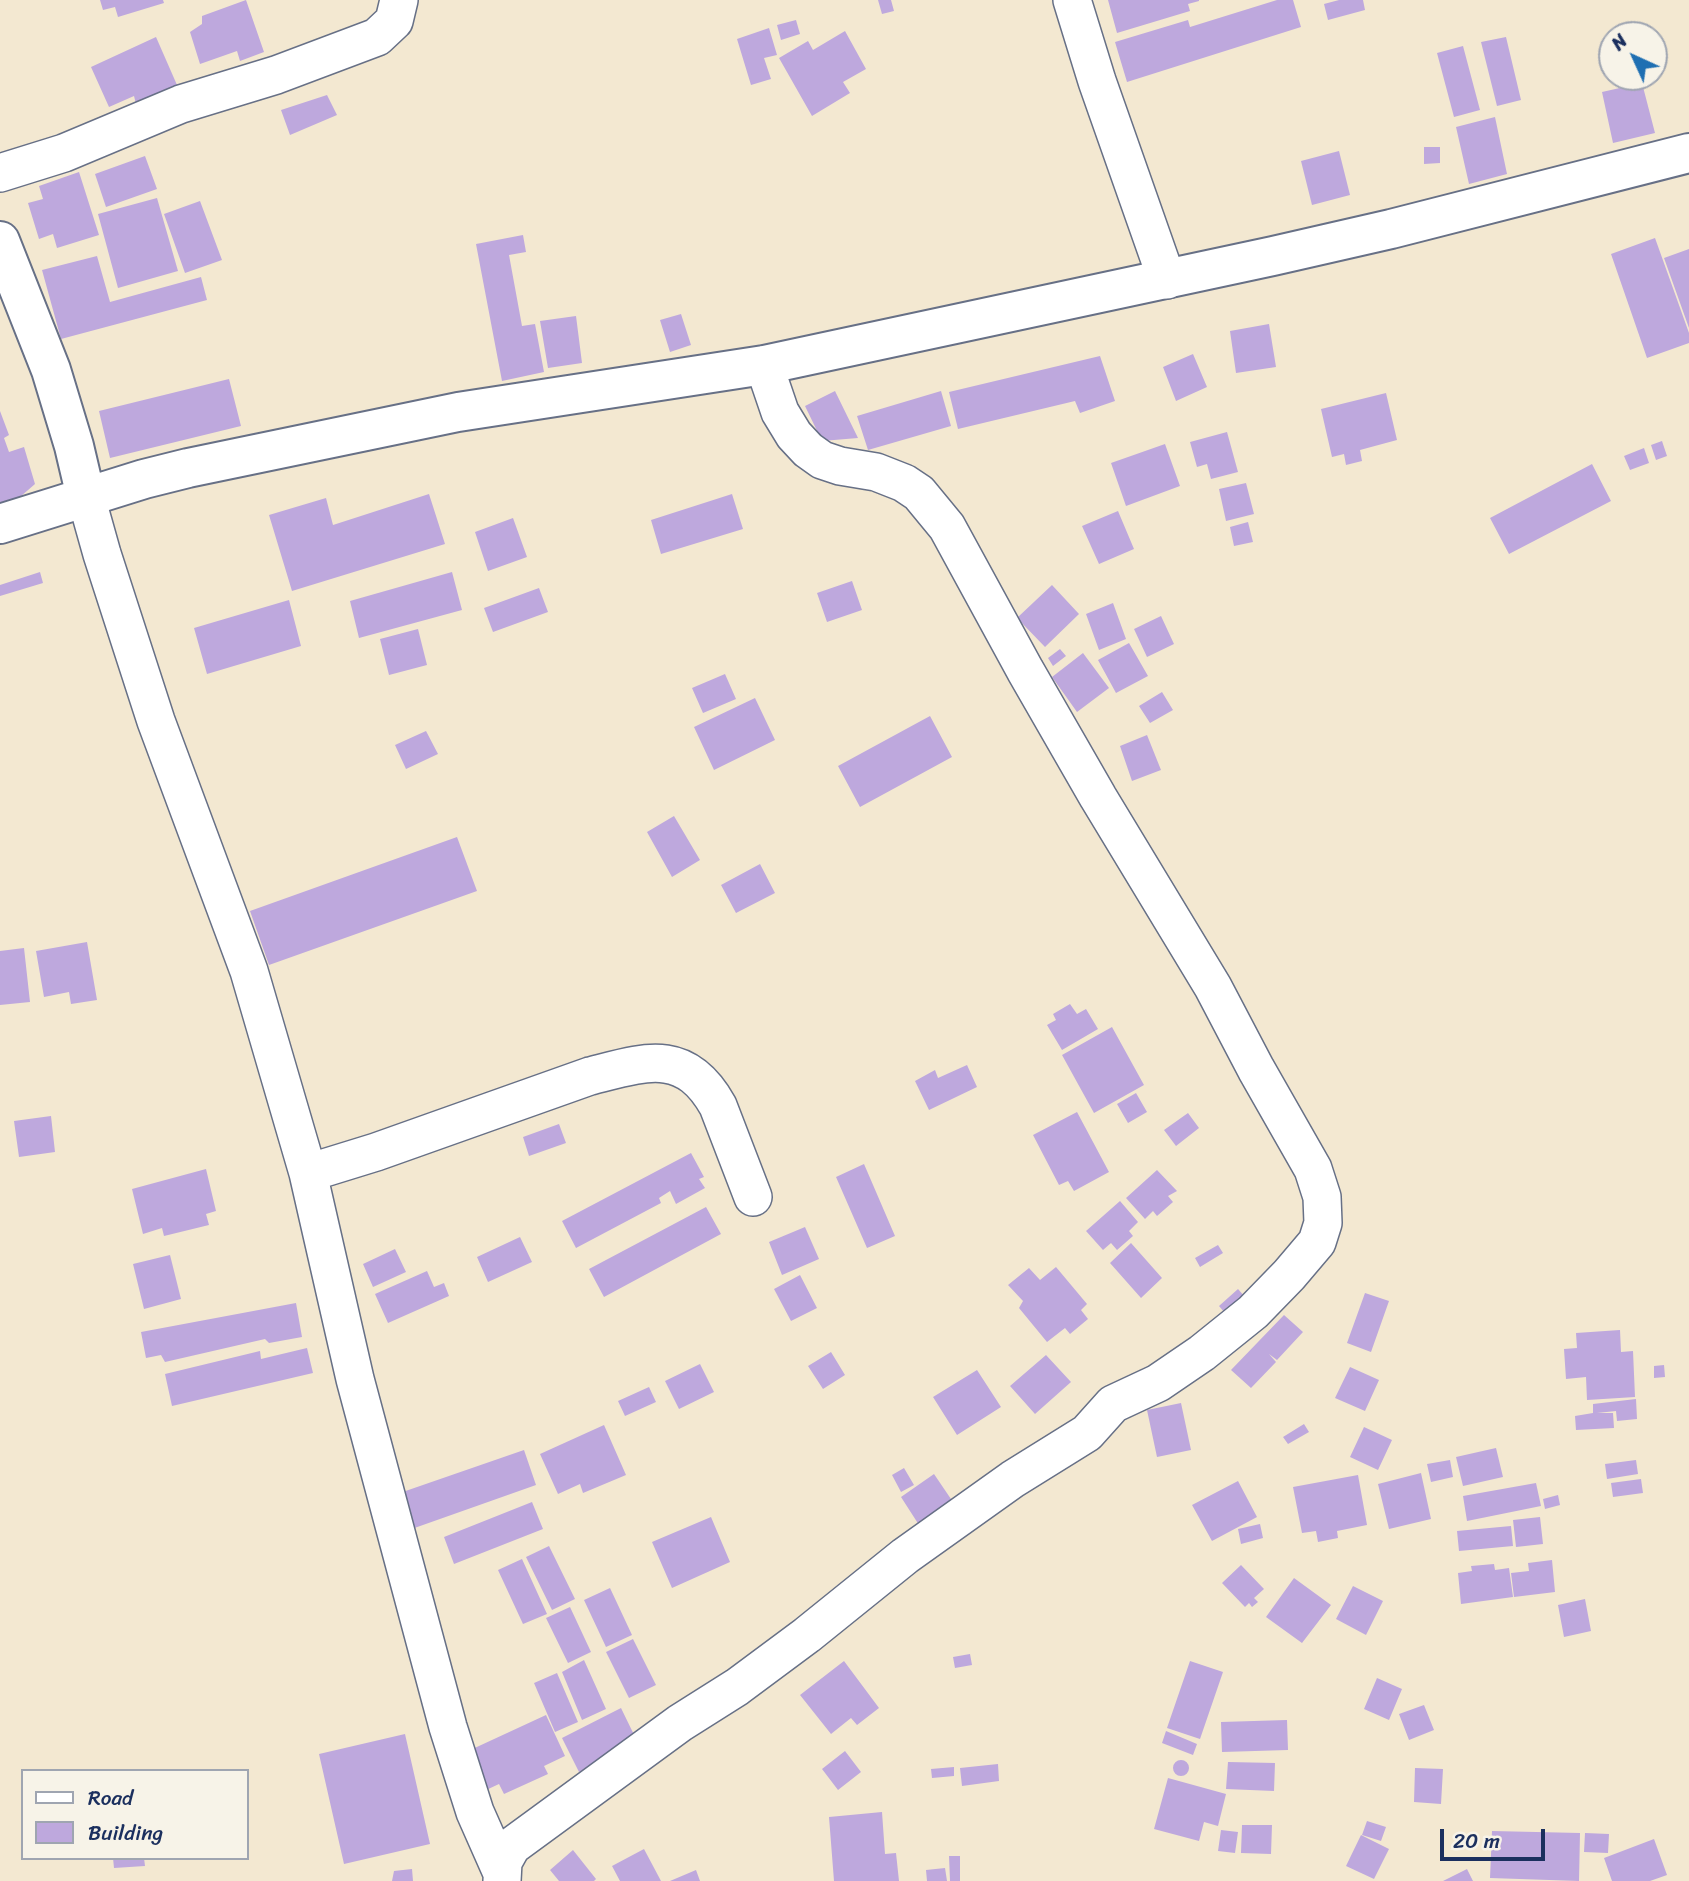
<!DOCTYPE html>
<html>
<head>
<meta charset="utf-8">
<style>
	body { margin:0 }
	#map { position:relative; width:1689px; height:1881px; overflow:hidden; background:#f3e8d1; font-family:Sriracha,sans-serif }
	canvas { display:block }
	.legend { position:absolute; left:21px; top:1769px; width:228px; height:91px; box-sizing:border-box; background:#f7f3e8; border:2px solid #9fa5b1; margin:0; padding:9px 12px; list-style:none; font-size:21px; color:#1b2f5e }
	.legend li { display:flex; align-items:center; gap:14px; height:35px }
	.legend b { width:35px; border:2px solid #9fa5b1 }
	.north { position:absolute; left:1598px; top:21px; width:70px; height:70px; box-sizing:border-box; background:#f7f3e8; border:2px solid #9fa5b1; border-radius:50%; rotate:315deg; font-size:19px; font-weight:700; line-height:28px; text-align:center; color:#1b2f5e }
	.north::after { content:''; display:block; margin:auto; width:24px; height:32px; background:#1f6fb2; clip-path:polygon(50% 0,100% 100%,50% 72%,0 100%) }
	.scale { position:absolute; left:1440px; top:1829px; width:105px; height:32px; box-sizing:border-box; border:4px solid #1b2f5e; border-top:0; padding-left:9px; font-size:21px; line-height:24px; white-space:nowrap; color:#1b2f5e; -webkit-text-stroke:5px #f7f3e8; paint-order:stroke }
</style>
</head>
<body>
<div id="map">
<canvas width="1689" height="1881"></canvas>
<ul class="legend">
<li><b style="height:9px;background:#fff"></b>Road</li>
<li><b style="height:19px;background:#bea8dd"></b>Building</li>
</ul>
<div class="north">N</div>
<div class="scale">20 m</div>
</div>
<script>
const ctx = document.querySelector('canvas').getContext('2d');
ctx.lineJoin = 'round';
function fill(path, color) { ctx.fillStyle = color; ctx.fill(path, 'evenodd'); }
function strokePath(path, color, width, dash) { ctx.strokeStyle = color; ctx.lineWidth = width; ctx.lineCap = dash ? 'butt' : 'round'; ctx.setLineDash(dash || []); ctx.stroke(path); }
const building = new Path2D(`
	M100 0H163L164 3 118 17 115 7 103 10Z
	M246 0 264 52 240 61 237 51 200 64 190 32 202 24V16Z
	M878 0H891L894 11 882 14Z
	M1108 0H1199V1L1188 4 1190 11 1117 33Z
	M1277 0H1293L1301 27 1127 82 1115 42 1188 20 1190 27Z
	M1339 0H1363L1365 10 1328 20 1324 4Z
	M796 20 800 34 781 40 777 25Z
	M769 28 777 55 764 58 771 79 751 85 737 39Z
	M845 31 866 69 843 82 850 93 812 116 779 58 808 41 813 50Z
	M156 37 177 85 136 104 134 96 109 107 91 67Z
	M1506 37 1521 100 1497 106 1481 42Z
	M1463 46 1480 110 1454 117 1437 53Z
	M1642 83 1655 133 1613 143 1602 92Z
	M327 95 337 115 290 135 281 110Z
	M1495 117 1507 174 1469 184 1456 127Z
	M1424 147H1440V163L1424 164Z
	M1339 151 1350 195 1312 205 1301 161Z
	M145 156 157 189 106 207 95 174Z
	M79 172 99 235 57 248 53 234 39 239 28 203 43 199 39 186Z
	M157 198 178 271 118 288 98 214Z
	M200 201 222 260 185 273 164 214Z
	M523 235 526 252 509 255 522 326 535 324 544 372 502 381 476 244Z
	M1655 238 1689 333V343L1647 358 1611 254Z
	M1689 249V328L1664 258Z
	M97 256 110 302 201 277 207 300 61 339 42 270Z
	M681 314 691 345 670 352 660 320Z
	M576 316 582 363 548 368 540 321Z
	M1269 324 1276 367 1236 373 1230 331Z
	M1193 354 1207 387 1176 401 1163 367Z
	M1100 356 1115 401 1080 413 1075 401 958 429 949 392Z
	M229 379 241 426 110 458 99 411Z
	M835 391 858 438 822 441 805 406Z
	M941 391 951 426 868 450 857 416Z
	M1386 393 1397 440 1360 450 1362 461 1346 465 1344 454 1332 457 1321 409Z
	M0 411 9 435 4 438 9 452 24 447 35 484 20 497 0 503Z
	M1227 432 1238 472 1211 479 1207 464 1197 467 1190 442Z
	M1662 441 1667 456 1656 460 1651 445Z
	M1165 444 1180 486 1126 506 1111 463Z
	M1644 448 1649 463 1630 470 1624 456Z
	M1592 464 1611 501 1509 554 1490 518Z
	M1246 483 1254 514 1226 521 1219 489Z
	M429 494 445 544 292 591 269 515 326 498 333 525Z
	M732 494 743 529 661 554 651 520Z
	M1118 511 1134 549 1099 564 1082 526Z
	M513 518 527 557 488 571 475 532Z
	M1248 522 1253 542 1234 546 1230 527Z
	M40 572 43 583 0 596V585Z
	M452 572 462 610 359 638 350 601Z
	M852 581 862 610 827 622 817 593Z
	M1052 585 1079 614 1045 647 1017 618Z
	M539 588 548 612 493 632 484 608Z
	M289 600 301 646 207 674 194 628Z
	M1113 603 1126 639 1099 650 1086 614Z
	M1161 616 1174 644 1147 657 1134 629Z
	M418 629 427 665 389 675 380 639Z
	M1129 643 1148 676 1116 693 1098 660Z
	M1060 649 1066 656 1053 666 1048 658Z
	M1083 653 1109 688 1077 712 1052 677Z
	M725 674 736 699 703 713 692 688Z
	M1162 692 1173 710 1150 723 1139 706Z
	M755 698 775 740 714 770 694 727Z
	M930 716 952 757 860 807 838 766Z
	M426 731 438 754 406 769 395 745Z
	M1147 735 1161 770 1132 781 1120 746Z
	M674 816 700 860 672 877 647 832Z
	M457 837 477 891 269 965 250 911Z
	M760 864 775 893 736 913 721 885Z
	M87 942 97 1000 71 1004 69 992 44 997 36 951Z
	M24 948 30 1002 0 1005V951Z
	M1070 1004 1077 1014 1086 1009 1098 1029 1062 1050 1047 1025 1056 1020 1053 1014Z
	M1112 1027 1144 1085 1094 1113 1062 1055Z
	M967 1065 977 1087 929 1110 915 1081 935 1070 938 1078Z
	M1136 1093 1147 1112 1128 1123 1117 1104Z
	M1077 1112 1109 1172 1074 1191 1068 1181 1059 1185 1033 1135Z
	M1188 1113 1199 1128 1176 1146 1164 1130Z
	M51 1116 55 1152 19 1157 14 1121Z
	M559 1124 566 1143 529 1156 523 1137Z
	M691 1153 704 1177 699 1179 705 1188 676 1204 670 1191 659 1198 661 1203 576 1248 562 1221Z
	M864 1164 895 1236 867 1248 836 1177Z
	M206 1169 216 1211 206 1214 209 1225 164 1236 162 1228 143 1234 132 1189Z
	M1157 1170 1177 1191 1168 1196 1173 1202 1157 1216 1153 1211 1145 1219 1126 1198Z
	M1120 1201 1138 1222 1129 1231 1133 1236 1117 1250 1111 1243 1103 1250 1086 1231Z
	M706 1207 721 1234 604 1297 589 1269Z
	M805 1227 819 1259 782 1275 769 1242Z
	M520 1237 532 1262 488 1282 477 1257Z
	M1131 1243 1162 1278 1141 1298 1110 1263Z
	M1218 1245 1223 1253 1200 1267 1195 1258Z
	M395 1249 406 1272 373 1287 363 1264Z
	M170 1255 181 1299 144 1309 133 1264Z
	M1056 1267 1087 1304 1081 1310 1088 1319 1070 1334 1065 1328 1047 1342 1019 1308 1023 1301 1008 1285 1029 1268 1040 1280Z
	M427 1271 434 1287 444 1283 449 1296 388 1323 375 1294Z
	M800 1275 817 1308 791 1321 774 1289Z
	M1238 1289 1245 1297 1225 1313 1219 1306Z
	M1365 1293 1389 1301 1371 1352 1347 1343Z
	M296 1303 302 1337 269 1343 265 1339 165 1362 161 1355 146 1358 141 1332Z
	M1284 1315 1303 1332 1277 1360 1269 1354 1276 1362 1251 1388 1231 1370Z
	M1620 1330 1621 1352 1633 1351 1635 1397 1587 1400 1586 1377 1566 1379 1564 1349 1577 1348 1576 1333Z
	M307 1348 313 1373 172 1406 165 1374 260 1351 261 1359Z
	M831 1352 845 1375 823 1389 808 1366Z
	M1046 1355 1071 1382 1035 1414 1010 1386Z
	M700 1364 714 1392 679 1409 665 1381Z
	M1664 1365 1665 1377 1654 1378V1366Z
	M1350 1367 1379 1380 1365 1411 1335 1398Z
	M977 1370 1001 1407 957 1435 933 1397Z
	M649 1387 656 1402 625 1416 618 1401Z
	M1636 1399 1637 1419 1617 1421 1616 1411 1597 1413H1613L1614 1428 1576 1430 1575 1416 1593 1413V1404Z
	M1181 1403 1191 1450 1157 1457 1147 1410Z
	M1304 1424 1309 1432 1288 1444 1283 1437Z
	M604 1425 626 1475 583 1493 580 1484 558 1494 540 1454Z
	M1364 1427 1392 1440 1378 1470 1350 1457Z
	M1496 1448 1503 1477 1463 1486 1456 1457Z
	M524 1450 536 1485 406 1531 394 1495Z
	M1450 1460 1453 1477 1431 1482 1427 1464Z
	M1636 1460 1638 1474 1607 1479 1605 1464Z
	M904 1468 914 1485 901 1492 892 1475Z
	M1421 1473 1431 1519 1389 1529 1378 1484Z
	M934 1474 953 1502 919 1525 901 1497Z
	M1358 1475 1367 1525 1337 1531 1338 1538 1318 1542 1316 1531 1302 1533 1293 1487Z
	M1641 1479 1643 1493 1613 1497 1611 1483Z
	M1238 1481 1257 1517 1212 1541 1192 1505Z
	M1536 1483 1541 1506 1467 1521 1463 1496Z
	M1558 1495 1560 1505 1545 1509 1543 1499Z
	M532 1502 543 1529 454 1564 444 1537Z
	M711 1517 730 1562 672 1588 652 1542Z
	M1540 1517 1543 1544 1516 1547 1513 1520Z
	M1260 1524 1263 1538 1241 1544 1238 1529Z
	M1511 1526 1513 1546 1459 1551 1457 1531Z
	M549 1546 575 1599 552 1610 526 1557Z
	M522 1559 547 1614 523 1624 498 1570Z
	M1552 1560 1555 1592 1514 1597 1511 1573 1529 1571 1528 1563Z
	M1494 1564 1495 1570 1509 1568 1513 1597 1461 1604 1458 1573 1472 1571 1471 1566Z
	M1241 1565 1264 1589 1254 1598 1258 1602 1252 1607 1249 1603 1245 1607 1222 1583Z
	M1294 1578 1331 1605 1302 1643 1266 1617Z
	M1353 1586 1383 1601 1366 1635 1336 1619Z
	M610 1588 632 1635 606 1647 584 1600Z
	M1585 1599 1591 1631 1564 1637 1558 1605Z
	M570 1607 591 1652 568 1663 546 1618Z
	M633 1639 656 1685 629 1698 606 1652Z
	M970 1654 972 1665 955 1668 953 1657Z
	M584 1660 606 1709 582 1720 562 1672Z
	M844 1661 879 1708 857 1725 851 1718 831 1734 800 1695Z
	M1190 1661 1223 1672 1200 1739 1167 1728Z
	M557 1673 578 1722 555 1732 534 1683Z
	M1377 1678 1402 1689 1389 1720 1364 1709Z
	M1424 1705 1434 1730 1409 1740 1399 1714Z
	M621 1708 638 1743 579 1772 562 1738Z
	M546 1715 565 1756 544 1766 548 1774 504 1794 499 1784 484 1791 466 1752Z
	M1287 1720 1288 1750 1222 1752 1221 1722Z
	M1166 1731 1197 1744 1193 1755 1162 1743Z
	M405 1734 430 1844 344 1864 319 1754Z
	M845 1751 861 1772 838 1790 822 1769Z
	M1173 1768a8 8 0 1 1 16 0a8 8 0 1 1-16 0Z
	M1228 1762 1275 1763 1274 1791 1226 1789Z
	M998 1764 999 1781 962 1786 960 1768Z
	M954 1767V1776L932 1778 931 1769Z
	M1415 1768 1443 1769 1441 1804 1414 1802Z
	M1168 1778 1226 1794 1218 1826 1204 1822 1199 1841 1154 1829Z
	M882 1812 885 1854 896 1853 899 1881H834L829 1817Z
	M1367 1821 1386 1827 1381 1841 1362 1835Z
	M1242 1825H1272L1271 1854 1241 1853Z
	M1221 1830 1238 1832 1235 1853 1218 1851Z
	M1492 1831 1580 1833 1579 1881 1490 1878Z
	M1585 1833 1609 1834 1608 1853 1584 1852Z
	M1361 1835 1389 1849 1374 1879 1346 1866Z
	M1654 1839 1667 1875 1650 1881H1612L1604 1858Z
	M644 1849 661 1881H620L612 1866Z
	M573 1850 596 1879 594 1881H559L550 1870Z
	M949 1856H960V1881H950Z
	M113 1858H144L145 1866 114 1868Z
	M945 1868 947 1881H927L926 1870Z
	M412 1869 413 1881H392L394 1871Z
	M1467 1869 1473 1881H1443Z
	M696 1870 700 1881H670Z`);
const minor = new Path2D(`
	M1072 0 1097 81 1167 280
	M0 173 64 153 181 104 276 75 377 37 394 21 399 0
	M86 497 102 554 156 721 249 971 308 1173 355 1379 448 1727 475 1812 502 1873
	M308 1173 376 1152 590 1076C645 1062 685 1047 718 1106L753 1197
	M502 1881 503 1862 512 1846 680 1723 737 1687 807 1635 905 1556 1013 1479 1087 1433 1113 1404 1158 1383 1202 1353 1253 1312 1289 1275 1317 1242 1323 1223 1322 1197 1313 1169 1256 1069 1213 987 1098 797 1025 670 947 527 919 493 904 483 876 472 840 466 822 460 808 450 794 435 780 412 764 365`);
const tertiary = new Path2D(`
	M0 241 51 370 74 446 86 497
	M0 524 144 479 188 468 458 412 764 365 1273 256 1391 229 1689 153`);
fill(building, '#bea8dd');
strokePath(minor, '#677086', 40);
strokePath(tertiary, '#677086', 42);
strokePath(minor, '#fff', 37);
strokePath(tertiary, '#fff', 38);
</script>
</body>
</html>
